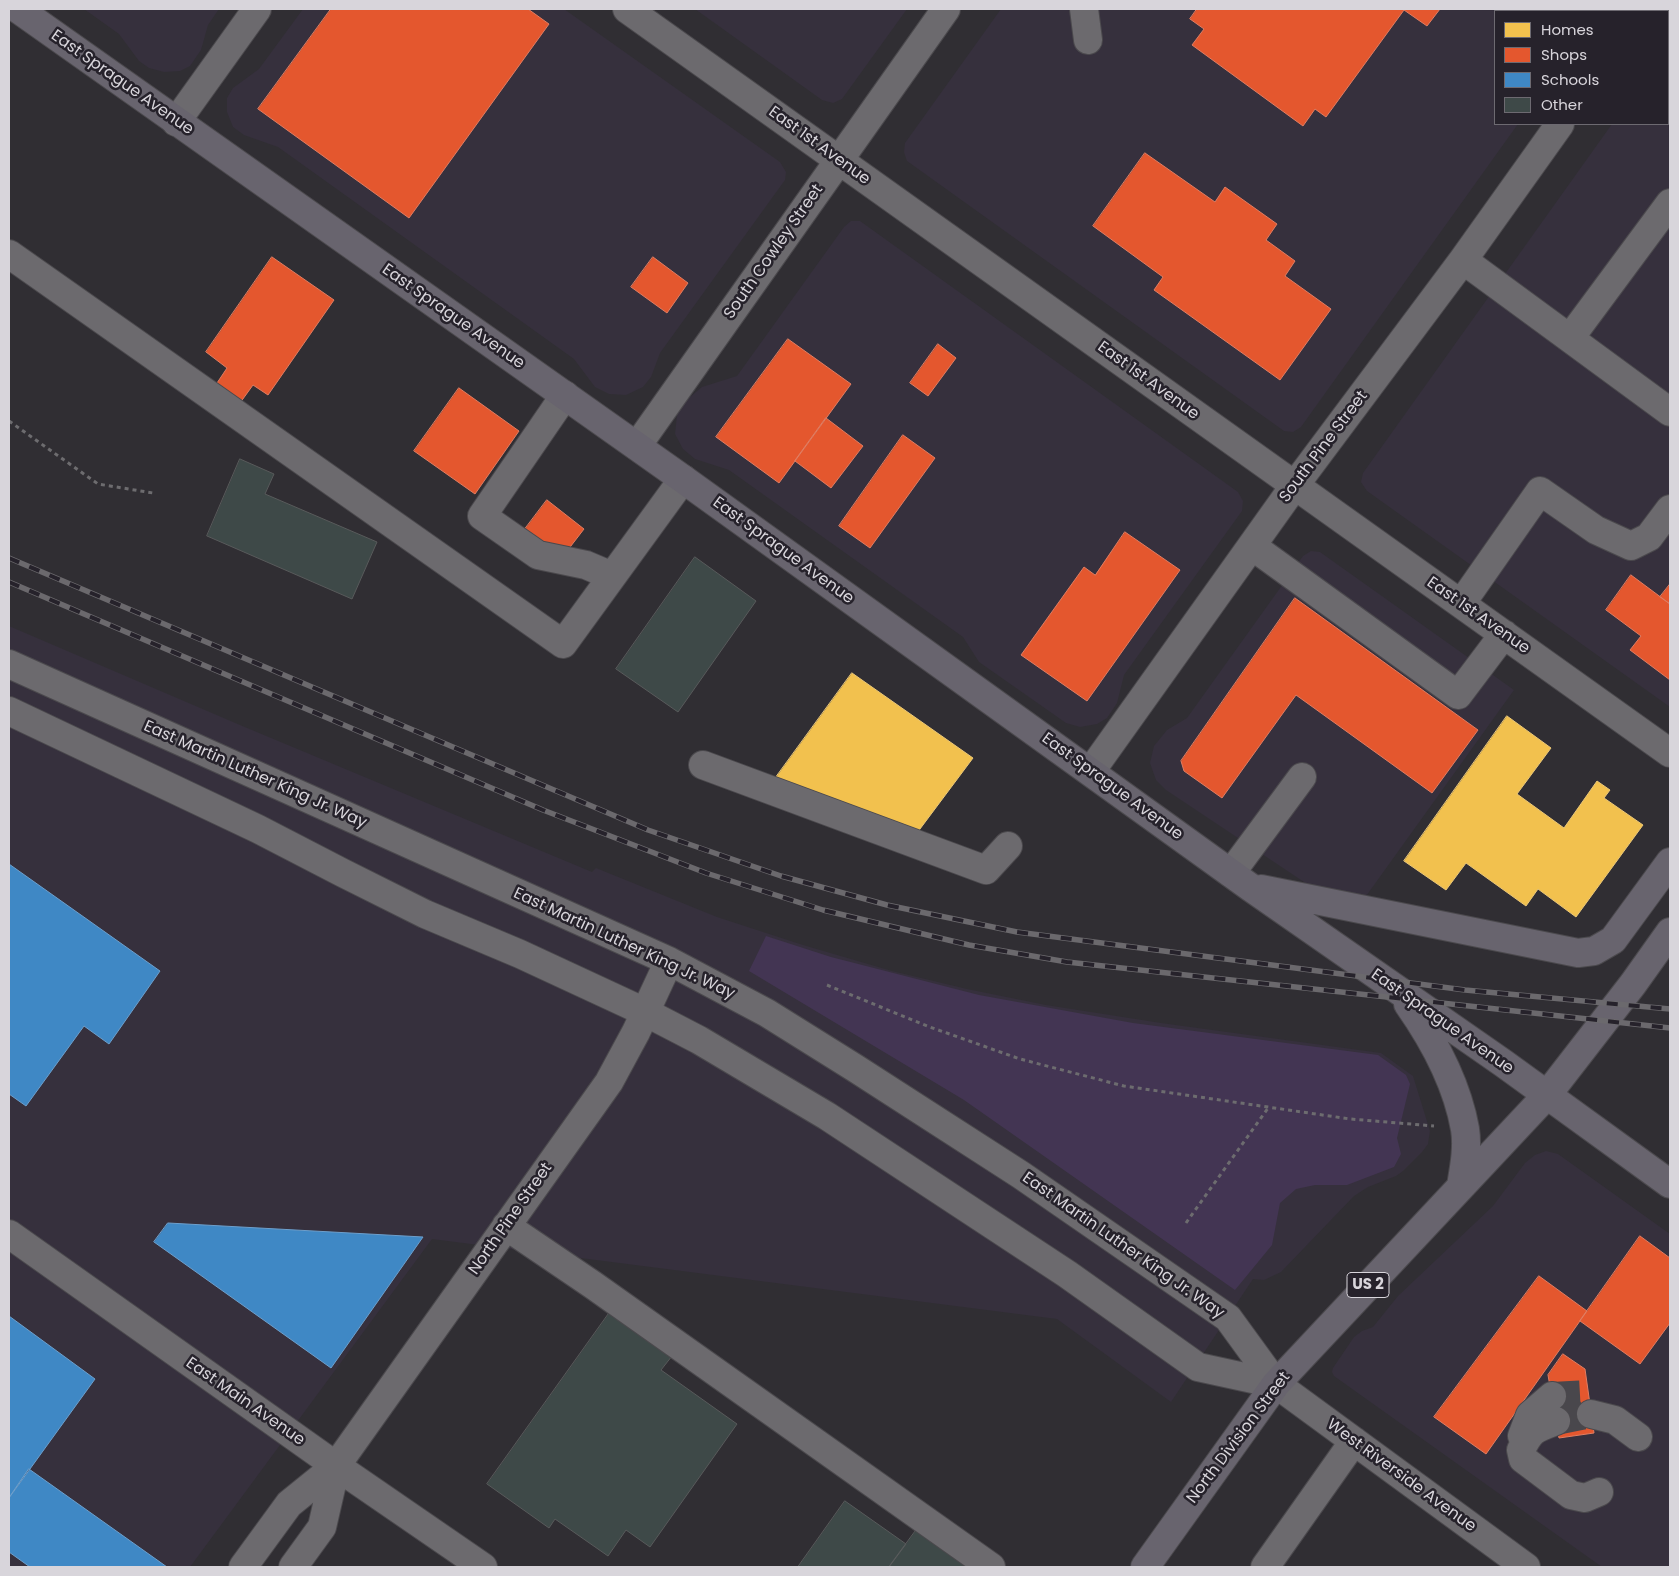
<!DOCTYPE html>
<html>
<head>
<meta charset="utf-8">
<style>
	body { margin:0 }
	#map { position:relative; width:1679px; height:1576px; overflow:hidden; background:#302e33; font-family:Poppins,sans-serif }
	canvas { display:block }
	.frame { position:absolute; inset:0; border:10px solid #d8d5db; pointer-events:none }
	.legend { position:absolute; left:1494px; top:10px; width:175px; height:115px; box-sizing:border-box; background:#26222b; border:1px solid #6d6a71; margin:0; padding:6px 9px; list-style:none; font-size:15px; color:#d8d5db }
	.legend li { display:flex; align-items:center; gap:10px; height:25px }
	.legend b { width:25px; border:1px solid #6d6a71 }
</style>
</head>
<body>
<div id="map">
<canvas width="1679" height="1576"></canvas>
<div class="frame"></div>
<ul class="legend">
<li><b style="height:14px;background:#f2c14e"></b>Homes</li>
<li><b style="height:14px;background:#e4572e"></b>Shops</li>
<li><b style="height:14px;background:#3f88c5"></b>Schools</li>
<li><b style="height:14px;background:#3e4948"></b>Other</li>
</ul>
</div>
<script>
const ctx = document.querySelector('canvas').getContext('2d');
ctx.lineJoin = 'round';
function fill(path, color) { ctx.fillStyle = color; ctx.fill(path, 'evenodd'); }
function strokePath(path, color, width, dash) { ctx.strokeStyle = color; ctx.lineWidth = width; ctx.lineCap = dash ? 'butt' : 'round'; ctx.setLineDash(dash || []); ctx.stroke(path); }
function write(font, color, halo, rows, align = 'center') {
  ctx.font = font + ' Poppins,sans-serif'; ctx.lineWidth = 5; ctx.setLineDash([]); ctx.textBaseline = 'middle'; ctx.strokeStyle = halo; ctx.fillStyle = color; for (const [text, x, y, turn = 0] of rows) {
    ctx.save(); ctx.translate(x, y); ctx.rotate((+turn || 0) * Math.PI / 180); ctx.textAlign = isNaN(turn) ? turn : align; if (halo) ctx.strokeText(text, 0, 0); ctx.fillText(text, 0, 0); ctx.restore();
  }
}
const built = new Path2D(`
	M84 9H219L208 25 201 50 190 66 180 71 164 72 149 68 139 61 119 34Z
	M303 9H564L780 162 786 172 785 180 660 353 651 377 643 387 626 395 609 394 595 387 574 359 278 147 244 135 233 127 227 112V98L233 88 259 69Z
	M695 9H907L842 99 833 103 822 100Z
	M1001 9H1533L1536 11H1495V124H1518L1301 427 1293 432 1284 431 907 161 904 152 905 143Z
	M1668 105 1670 107V707L1367 491 1361 482 1363 473 1612 124H1668Z
	M851 221H860L1238 492 1243 501 1242 511 1124 675 1117 703 1107 718 1097 724 1080 727 1066 723 979 662 963 637 729 470 695 459 683 449 675 434 677 415 684 402 702 387 737 376 844 227Z
	M1311 551 1320 552 1514 690 1364 899 1328 898 1166 790 1156 780 1150 763 1154 746 1167 730 1187 718 1303 556Z
	M9 626 240 725 592 872 596 868 717 917 803 945 892 971 967 989 1046 1005 1161 1023 1381 1053 1413 1076 1430 1131 1428 1144 1422 1152 1403 1171 1396 1176 1368 1187 1354 1196 1281 1272 1264 1280 1253 1279 1171 1402 1057 1319 432 1239 190 1567H9Z
	M1546 1151 1558 1154 1670 1234V1567H1602L1334 1376 1332 1372 1333 1368 1354 1337 1362 1331 1373 1327 1398 1296 1493 1206 1525 1163 1535 1155Z`);
const green = new Path2D(`
	M766 936 831 957 979 995 1133 1023 1378 1055 1406 1075 1410 1084 1397 1138 1401 1154 1394 1167 1347 1185H1315L1296 1189 1280 1203 1272 1245 1235 1290 964 1100 749 971Z`);
const homes = new Path2D(`
	M852 673 973 758 914 837 774 780Z
	M1507 716 1551 748 1517 794 1564 828 1597 781 1610 790 1604 798 1643 825 1576 917 1538 889 1526 906 1466 863 1446 890 1404 861Z`);
const shops = new Path2D(`
	M331 9H528L549 24 409 218 258 109Z
	M1197 9H1440L1427 26 1404 10 1326 117 1315 109 1303 126 1192 45 1204 29 1190 19Z
	M1145 153 1215 202 1225 187 1277 224 1266 240 1295 261 1285 276 1331 309 1280 380 1154 290 1163 277 1093 226Z
	M272 257 334 300 268 395 253 385 240 403 215 386 227 368 206 352Z
	M653 257 688 283 667 313 631 287Z
	M788 339 851 384 779 483 716 437Z
	M938 344 956 358 928 396 910 383Z
	M459 388 519 431 475 494 414 451Z
	M826 418 863 446 831 488 795 461Z
	M903 435 935 458 870 548 839 526Z
	M547 500 584 529 564 555 549 543 547 545 533 534 530 539 522 533Z
	M1125 532 1180 570 1087 701 1021 655 1084 567 1095 575Z
	M1631 575 1670 604V680L1630 650 1641 636 1606 610Z
	M1670 584V604L1660 597Z
	M1295 598 1478 730 1432 793 1296 695 1222 798 1184 771 1181 761Z
	M1640 1236 1670 1258V1323L1640 1364 1580 1321Z
	M1539 1276 1587 1311 1486 1454 1434 1417Z
	M1563 1354 1585 1369 1594 1433 1559 1438 1548 1375Z`);
const schools = new Path2D(`
	M9 864 160 971 109 1044 84 1026 26 1106 9 1094Z
	M168 1223 423 1237 331 1368 154 1242Z
	M9 1316 95 1379 9 1498Z
	M29 1469 167 1567H30L9 1552V1498Z`);
const building = new Path2D(`
	M240 459 274 474 265 494 377 542 352 599 207 536Z
	M695 557 756 601 678 712 616 669Z
	M610 1312 672 1356 661 1370 737 1424 650 1547 626 1530 608 1556 555 1519 549 1528 487 1484Z
	M845 1501 906 1544 889 1567H798Z
	M917 1529 972 1567H889Z`);
const minorTunnel = new Path2D(`
	M1552 1396 1588 1394
	M1556 1421 1591 1414`);
const path = new Path2D(`
	M9 421 98 484 153 493
	M827 985 927 1026 1020 1059 1124 1086 1350 1119 1434 1126
	M1186 1223 1268 1108`);
const minor = new Path2D(`
	M627 9 1670 753
	M1084 9 1088 40
	M1603 9 1607 11
	M1640 11 1642 9
	M1668 55 1670 57
	M176 122 257 9
	M9 254 563 644 683 479
	M1463 260 1670 412
	M1570 338 1670 203
	M565 395 482 516 538 555 586 565 612 576
	M637 446 946 9
	M1252 546 1458 695 1504 634
	M1461 604 1540 491 1596 530 1631 546 1649 537 1670 509
	M9 664 669 961 767 1013 855 1068 1021 1175 1228 1318 1276 1384 1526 1567
	M9 711 258 829 343 873 425 914 520 954 645 1012 699 1040 827 1116 1067 1274 1198 1367 1276 1384
	M703 765 986 870 1008 846
	M1091 771 1295 485 1463 260 1560 124
	M1231 873 1302 777
	M506 1226 593 1285 991 1567
	M9 1234 336 1466 483 1567
	M1591 1414 1615 1420 1638 1437
	M1556 1421C1535 1429 1531 1429 1521 1450L1523 1459 1571 1495 1585 1498 1599 1492
	M1522 1436 1530 1415 1552 1396
	M243 1567 289 1504 336 1466 609 1082 636 1032 669 961
	M293 1567 322 1527 336 1466
	M1265 1567 1354 1441`);
const major = new Path2D(`
	M18 9 683 479 1250 887 1503 1063 1670 1184
	M1261 889 1578 953 1594 951 1613 940 1670 862
	M1408 1004C1434 1041 1457 1084 1465 1129 1468 1148 1464 1168 1461 1186
	M1145 1567 1276 1384 1547 1095 1633 984 1670 932`);
const rail = new Path2D(`
	M9 558 648 830 781 876 887 905 1017 932 1465 990 1670 1009
	M9 582 543 810 706 873 823 910 969 945 1067 962 1670 1028`);
const shields = [
	[1368,1285,42]
];
const shieldNames = [
	["US 2",1368,1285]
];
const streetNames = [
	["East Sprague Avenue",122,83,35],
	["East 1st Avenue",819,146,36],
	["South Cowley Street",774,252,-55],
	["East Sprague Avenue",453,317,35],
	["East 1st Avenue",1148,381,36],
	["South Pine Street",1324,447,-53],
	["East Sprague Avenue",783,551,36],
	["East 1st Avenue",1478,616,35],
	["East Martin Luther King Jr. Way",255,775,24],
	["East Sprague Avenue",1112,787,36],
	["East Martin Luther King Jr. Way",624,944,25],
	["East Sprague Avenue",1442,1022,35],
	["North Pine Street",511,1219,-55],
	["East Martin Luther King Jr. Way",1123,1246,35],
	["East Main Avenue",245,1402,35],
	["North Division Street",1239,1438,-53],
	["West Riverside Avenue",1401,1476,36]
];
fill(built, '#36303d');
fill(green, '#433553');
fill(homes, '#f2c14e');
strokePath(homes, '#eac778', 1);
fill(shops, '#e4572e');
strokePath(shops, '#e07d62', 1);
fill(schools, '#3f88c5');
strokePath(schools, '#6d9fcc', 1);
fill(building, '#3e4948');
strokePath(building, '#585a5b', 1);
strokePath(minorTunnel, '#49474c', 28, [28, 14]);
strokePath(minor, '#4b494d', 30);
strokePath(major, '#4b494d', 30);
strokePath(path, '#6d6c6f', 3, [4, 4]);
strokePath(minor, '#6c6a6e', 28);
strokePath(major, '#68646e', 28);
strokePath(rail, '#6b696d', 5.5);
strokePath(rail, '#26222b', 4, [11]);
for (const [x, y, w] of shields) { const box = new Path2D(); box.roundRect(x - w / 2, y - 12.5, w, 25, 4); ctx.fillStyle = '#26222b'; ctx.fill(box); strokePath(box, '#d8d5db', 1); }
write('bold 15px', '#d8d5db', null, shieldNames);
write('16px', '#d8d5db', '#26222b', streetNames);
</script>
</body>
</html>
